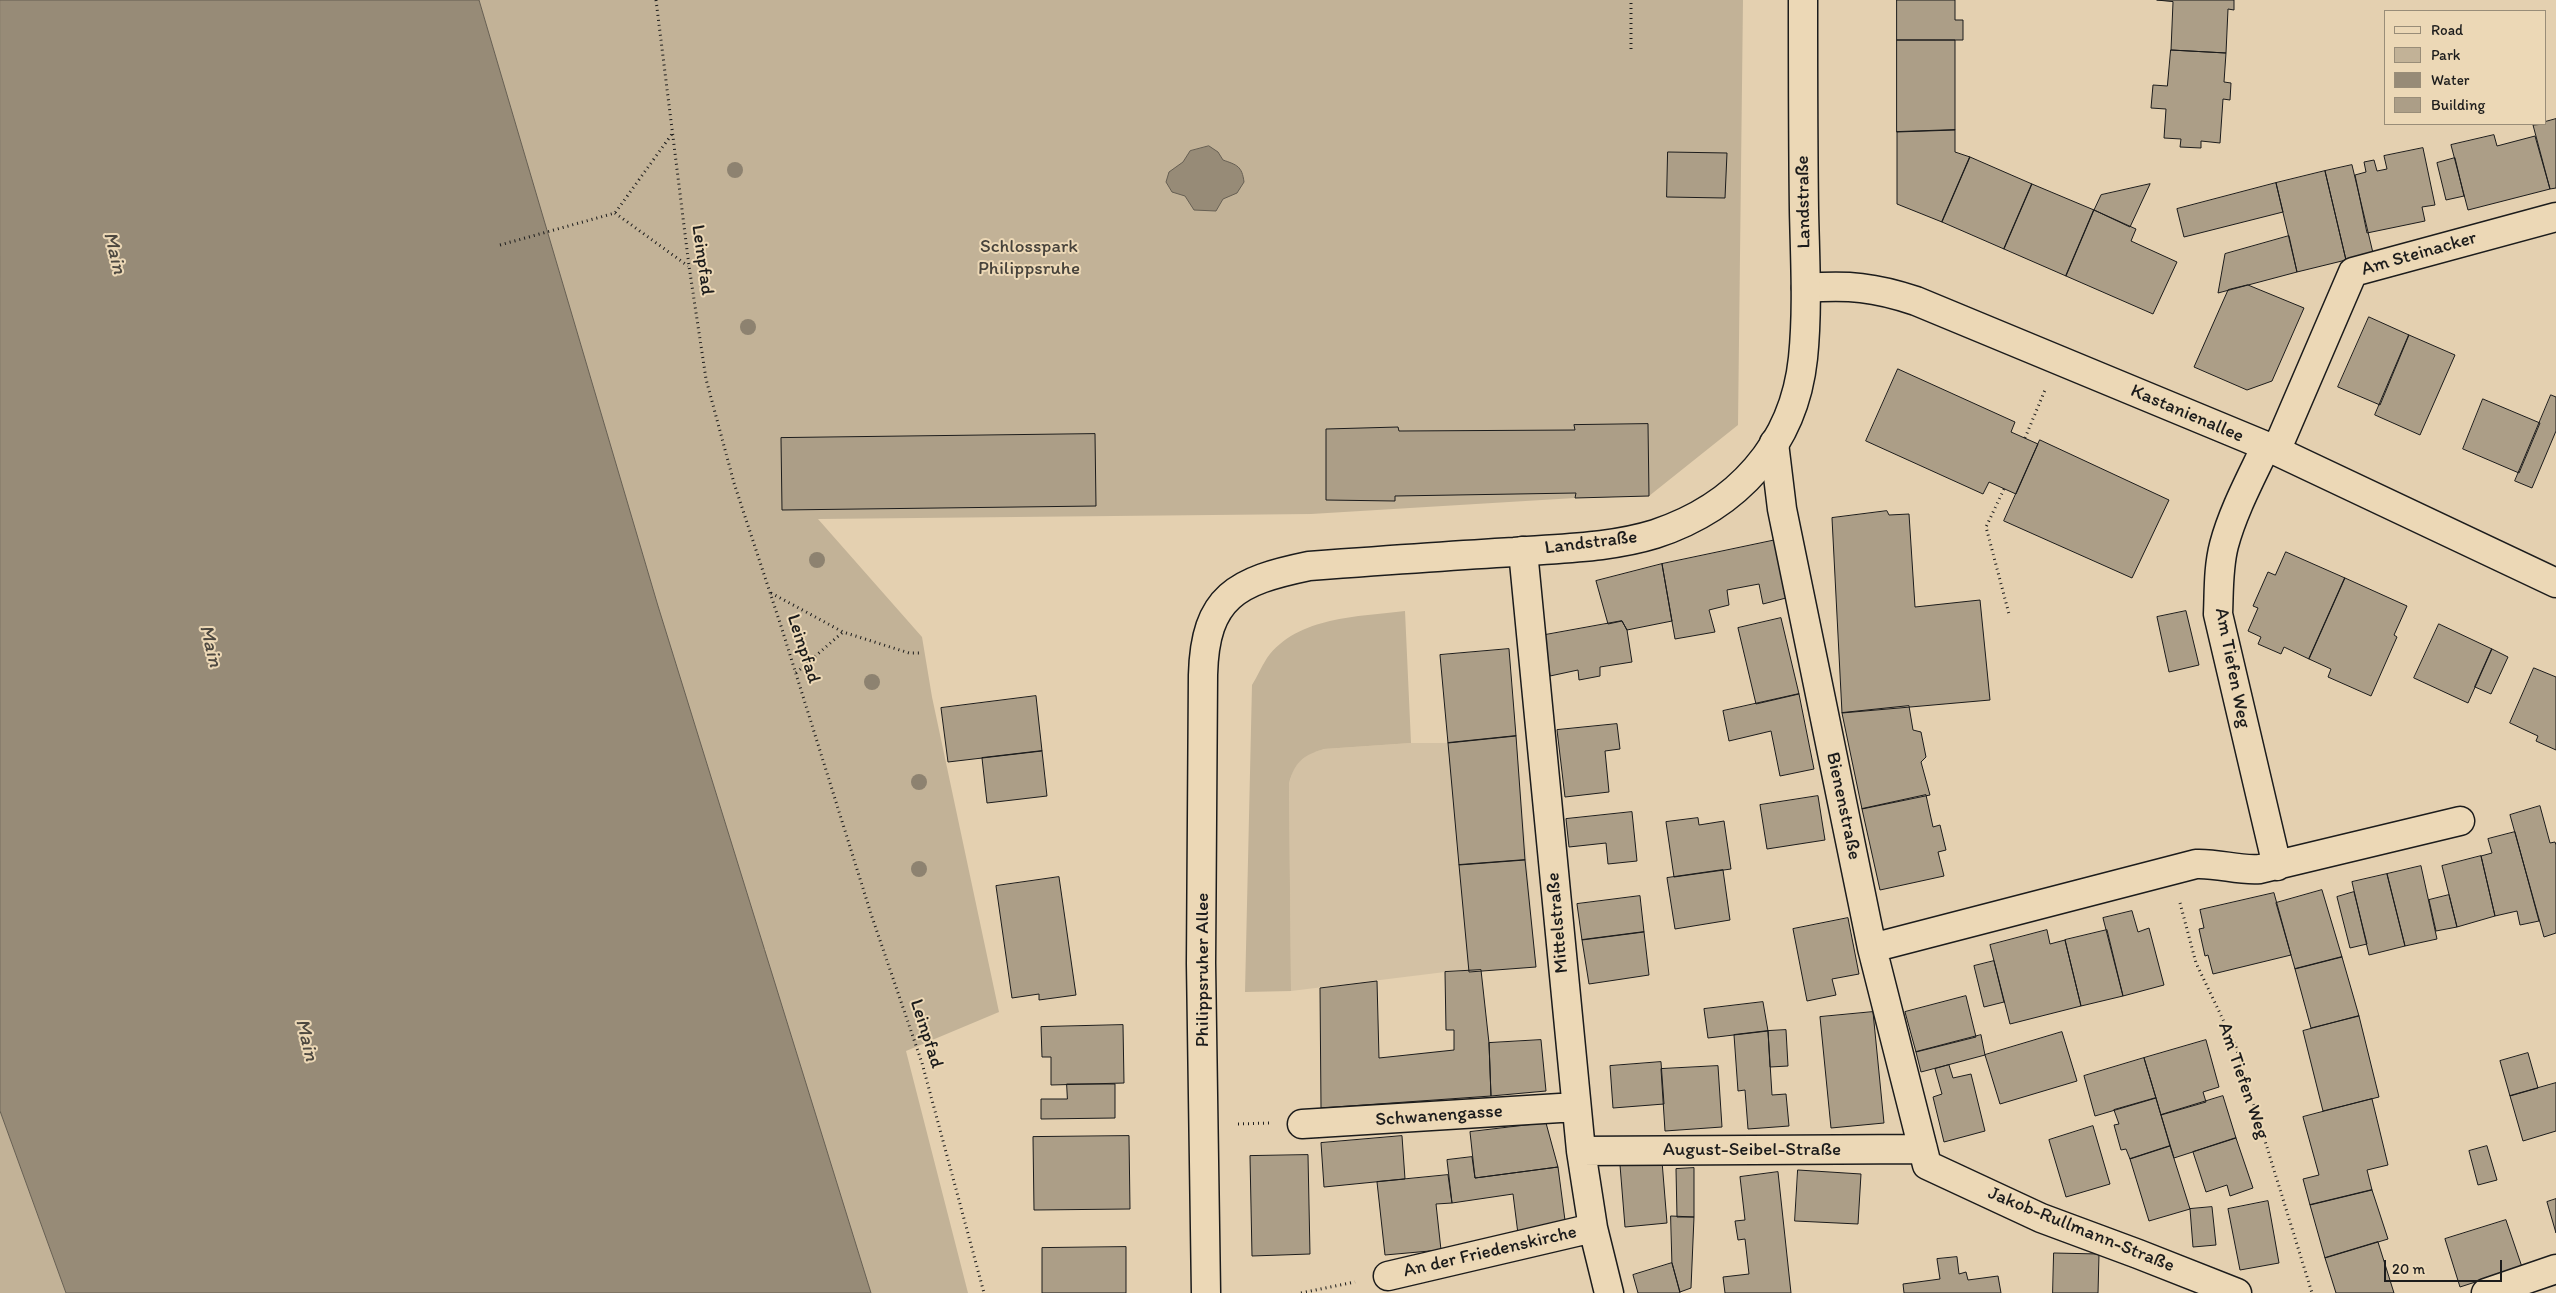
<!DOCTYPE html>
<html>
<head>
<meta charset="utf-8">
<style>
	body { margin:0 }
	#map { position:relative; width:2556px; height:1293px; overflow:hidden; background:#e4d0b0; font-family:Itim,sans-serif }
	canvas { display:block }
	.legend { position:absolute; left:2384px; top:10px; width:162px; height:115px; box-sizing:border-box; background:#ecd8b6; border:1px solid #998d78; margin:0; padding:6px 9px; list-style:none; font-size:15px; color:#1c1c1c }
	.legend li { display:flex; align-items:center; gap:10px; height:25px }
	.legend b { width:25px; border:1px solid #998d78 }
	.scale { position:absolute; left:2384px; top:1260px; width:118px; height:22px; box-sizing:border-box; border:2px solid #1c1c1c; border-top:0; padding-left:6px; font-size:15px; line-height:18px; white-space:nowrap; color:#1c1c1c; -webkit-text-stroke:4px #ecd8b6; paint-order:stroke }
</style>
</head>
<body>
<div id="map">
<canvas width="2556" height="1293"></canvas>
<ul class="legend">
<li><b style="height:6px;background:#ecd8b6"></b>Road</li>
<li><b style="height:14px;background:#c2b297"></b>Park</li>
<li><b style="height:14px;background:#978b77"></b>Water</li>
<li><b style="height:14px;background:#ac9e87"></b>Building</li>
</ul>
<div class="scale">20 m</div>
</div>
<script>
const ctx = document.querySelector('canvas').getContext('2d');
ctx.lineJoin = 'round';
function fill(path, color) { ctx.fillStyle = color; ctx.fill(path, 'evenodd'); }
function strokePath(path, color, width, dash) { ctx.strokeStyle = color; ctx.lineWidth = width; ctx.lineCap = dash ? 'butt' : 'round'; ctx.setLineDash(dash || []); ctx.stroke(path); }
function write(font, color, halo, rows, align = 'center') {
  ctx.font = font + ' Itim,sans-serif'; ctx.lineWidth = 4; ctx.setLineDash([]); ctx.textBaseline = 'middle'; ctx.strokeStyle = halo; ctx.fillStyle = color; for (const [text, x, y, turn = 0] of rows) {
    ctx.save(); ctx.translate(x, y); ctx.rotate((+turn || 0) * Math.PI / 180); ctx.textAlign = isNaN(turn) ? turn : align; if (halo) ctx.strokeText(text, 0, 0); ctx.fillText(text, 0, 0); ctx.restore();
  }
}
const built = new Path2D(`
	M1516 736 1536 967 1445 972 1291 991 1289 784 1294 766 1310 753 1324 749 1411 743H1448Z`);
const green = new Path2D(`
	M479 0H1743L1738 425 1649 496 1575 498 1311 514 818 519 922 637 932 697 999 1012 906 1051 968 1293H871L658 606Z
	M1405 611 1411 743 1324 749C1303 755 1294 763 1289 784L1291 991 1245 992 1252 685C1257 677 1261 667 1267 658 1298 616 1358 617 1405 611Z
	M0 1111 66 1293H0Z`);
const water = new Path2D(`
	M0 0H479L658 606 871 1293H66L0 1111Z
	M1209 146 1218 152 1223 160C1237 165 1242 166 1244 182L1237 193 1223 199 1216 211 1194 210 1185 196 1172 192 1166 182 1169 172 1183 162 1190 151Z`);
const building = new Path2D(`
	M1897 0H1955V20H1963V40H1897Z
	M2157 0H2234V10L2228 9 2226 53 2171 50 2173 2Z
	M1897 40H1955V130L1897 132Z
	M2171 50 2226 53 2224 82 2231 83 2230 100 2223 99 2220 143 2201 141V148L2180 147 2181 139 2164 138 2166 109 2151 108 2153 85 2167 86Z
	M2556 119V188L2550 189 2533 125 2545 124V122Z
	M1955 130V152L1970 157 1942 222 1897 204V132Z
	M2494 135 2497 146 2535 136 2550 189 2468 210 2451 145Z
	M2423 148 2435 205 2422 207 2425 221 2367 233 2355 175 2366 172 2364 162 2374 160 2377 171 2387 169 2384 156Z
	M1668 152 1727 153 1725 198 1667 197Z
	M1970 157 2032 184 2004 249 1942 222Z
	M2455 158 2464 196 2446 200 2437 163Z
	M2352 165 2373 253 2346 260 2325 171Z
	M2325 171 2346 260 2297 272 2276 183Z
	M2276 183 2283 212 2184 237 2177 209Z
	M2032 184 2094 210 2066 276 2004 249Z
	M2150 184 2130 227 2094 210 2101 195Z
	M2094 210 2136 229 2131 241 2177 262 2153 314 2066 276Z
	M2289 236 2297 272 2218 293 2225 254Z
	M2248 285 2304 308 2272 381 2247 390 2194 367 2228 290Z
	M2369 317 2409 335 2380 405 2338 387Z
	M2409 335 2455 355 2420 435 2375 415Z
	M1898 369 2015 422 2011 432 2038 444 2016 494 1989 482 1983 494 1866 441Z
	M2551 395 2556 397V431L2532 488 2515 481Z
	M2483 399 2540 423 2519 473 2463 449Z
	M1648 424 1649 496 1575 498 1576 493 1395 496V501L1326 500V429L1398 427 1399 431 1575 430 1574 425Z
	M1095 434 1096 506 782 510 781 438Z
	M2040 440 2169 500 2132 578 2004 521Z
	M1887 511 1889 515 1909 514 1915 607 1980 600 1990 700 1842 713 1832 518Z
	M1776 540 1786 598 1763 604 1759 584 1727 590 1729 605 1709 610 1715 632 1675 639 1662 564Z
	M2286 552 2345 578 2309 659 2284 647 2281 654 2258 644 2261 637 2248 631 2258 608 2253 606 2268 572 2275 575Z
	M1662 564 1672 621 1627 630 1622 621 1608 624 1596 581Z
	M2345 578 2407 606 2394 635 2397 637 2371 696 2328 677 2331 669 2309 659Z
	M2186 611 2199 665 2169 672 2157 617Z
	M1781 618 1799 694 1756 704 1738 628Z
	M1622 621 1627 630 1632 662 1600 667V676L1579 680 1578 670 1550 676 1545 635Z
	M2439 624 2492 649 2468 703 2414 678Z
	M1509 649 1516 736 1448 743 1440 655Z
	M2492 649 2508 657 2491 694 2475 687Z
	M2534 668 2556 677V750L2536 741 2538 736 2510 723Z
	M1799 694 1814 769 1780 776 1771 731 1729 741 1723 711Z
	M1036 696 1042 751 948 762 941 708Z
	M1909 706 1913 730 1921 732 1926 757 1921 762 1930 795 1862 809 1842 713Z
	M1617 724 1620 749 1605 751 1609 792 1565 797 1557 730Z
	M1516 736 1525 860 1459 865 1448 743Z
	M1042 751 1047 796 987 803 982 758Z
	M1926 795 1933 827 1940 825 1946 850 1938 852 1944 876 1880 890 1862 809Z
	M1818 796 1825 840 1767 849 1760 805Z
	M2540 806 2550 843 2555 842 2556 845V933L2544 937 2510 815Z
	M1632 812 1637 861 1608 864 1606 843 1569 847 1566 819Z
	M1698 818 1699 825 1724 821 1731 869 1674 877 1666 822Z
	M2515 832 2539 921 2520 925 2517 911 2495 916 2481 856 2492 853 2488 839Z
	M2481 856 2495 916 2457 927 2442 866Z
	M1525 860 1536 967 1469 972 1459 865Z
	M2421 866 2437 939 2405 946 2387 874Z
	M1723 870 1730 920 1675 929 1667 878Z
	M2387 874 2405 946 2369 955 2352 882Z
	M1059 877 1076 995 1039 1000V994L1012 998 996 886Z
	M2322 890 2342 957 2295 969 2276 903Z
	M2354 892 2367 944 2350 948 2337 897Z
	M2274 893 2291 955 2213 974 2208 955 2205 956 2199 929 2204 928 2200 910Z
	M2449 895 2457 927 2436 931 2429 900Z
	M1640 896 1644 932 1582 940 1577 904Z
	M2132 911 2138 932 2149 928 2164 985 2123 996 2103 918Z
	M1848 918 1859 974 1832 979 1836 995 1807 1001 1793 929Z
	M2047 930 2050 944 2065 940 2081 1006 2010 1024 1990 945Z
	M2107 930 2123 996 2081 1006 2065 940Z
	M1644 932 1649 975 1589 984 1582 940Z
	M2342 957 2359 1016 2311 1028 2295 969Z
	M1994 961 2004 1002 1984 1007 1974 966Z
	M1481 970 1489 1043 1491 1096 1321 1108 1320 988 1377 981 1379 1058 1454 1050V1030H1446L1445 972Z
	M1966 996 1976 1037 1916 1052 1905 1012Z
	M1763 1002 1768 1031 1708 1038 1704 1009Z
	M1873 1012 1884 1123 1831 1128 1820 1017Z
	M2359 1016 2379 1097 2323 1111 2303 1031Z
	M1123 1025 1124 1083 1051 1085V1057H1042L1041 1027Z
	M1786 1030 1788 1066 1770 1067 1768 1031Z
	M1768 1031 1772 1095 1786 1094 1789 1126 1748 1129 1745 1090 1738 1091 1734 1035Z
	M2062 1032 2077 1081 2000 1104 1985 1055Z
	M1981 1035 1985 1055 1921 1072 1916 1052Z
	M1541 1040 1546 1091 1491 1096 1489 1043Z
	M2206 1040 2219 1087 2203 1092 2206 1102 2161 1115 2144 1058Z
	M2528 1053 2538 1088 2510 1096 2500 1061Z
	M2144 1058 2156 1098 2095 1116 2084 1076Z
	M1661 1062 1664 1104 1613 1108 1610 1066Z
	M1949 1065 1953 1078 1971 1074 1985 1131 1944 1142 1933 1097 1942 1094 1935 1069Z
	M1718 1066 1722 1127 1665 1131 1661 1069Z
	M2556 1083V1131L2523 1141 2510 1096Z
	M1067 1084H1115V1118L1041 1119V1099H1067Z
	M2223 1096 2236 1138 2174 1158 2161 1115Z
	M2156 1098 2170 1146 2130 1159 2126 1149 2121 1150 2114 1125 2119 1124 2114 1110Z
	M2372 1099 2388 1165 2367 1170 2372 1190 2310 1205 2303 1179 2319 1175 2303 1117Z
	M1546 1123 1558 1167 1475 1178 1470 1132Z
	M2093 1126 2110 1184 2066 1197 2049 1140Z
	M1129 1136 1130 1209 1034 1210 1033 1137Z
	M1402 1136 1405 1179 1324 1187 1321 1143Z
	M2236 1138 2253 1188 2230 1196 2227 1185 2206 1192 2193 1152Z
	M2170 1146 2190 1209 2149 1221 2130 1159Z
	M2487 1146 2497 1180 2478 1185 2469 1151Z
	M1308 1155 1310 1254 1252 1256 1250 1156Z
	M1472 1157 1475 1178 1558 1167 1566 1228 1518 1234 1513 1194 1452 1203 1447 1160Z
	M1662 1161 1667 1223 1625 1227 1620 1165Z
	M1694 1168V1217H1677L1676 1169Z
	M1798 1170 1861 1174 1858 1224 1795 1221Z
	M1778 1172 1791 1293H1725L1723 1277 1749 1274 1745 1239 1738 1240 1735 1221 1745 1220 1740 1177Z
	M1448 1175 1452 1203 1436 1204 1441 1250 1385 1255 1377 1182Z
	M2372 1190 2388 1239 2325 1258 2310 1205Z
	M2556 1199V1233L2547 1202Z
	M2268 1201 2279 1263 2240 1270 2228 1209Z
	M2212 1207 2216 1245 2193 1247 2190 1209Z
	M1671 1216 1694 1217 1691 1288 1680 1292 1672 1263Z
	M2506 1220 2522 1267 2460 1287 2445 1239Z
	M2378 1242 2394 1293H2336L2325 1258Z
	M1126 1247V1293H1042V1248Z
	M2054 1253 2099 1254 2098 1293H2053Z
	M1957 1257 1959 1274 1966 1272 1968 1280 1998 1276 2001 1293H1904L1903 1284 1940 1279 1937 1259Z
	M1672 1263 1680 1293H1638L1633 1275Z`);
const path = new Path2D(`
	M656 0 689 266 706 379 734 483 781 626 871 914 922 1063 984 1293
	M1631 49V0
	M615 213 688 266
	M500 245 615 213 672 134
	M2025 438 2045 390
	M2004 489 1986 527 2009 614
	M771 593 843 632 909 653H919
	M796 673 843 632
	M2180 903 2196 963 2236 1047 2312 1293
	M1238 1124 1269 1123
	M1301 1293 1355 1282`);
const minor = new Path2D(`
	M1806 288C1849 285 1874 287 1916 301L2266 446 2556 583
	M1774 443 1782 509 1872 948 1927 1165 2041 1218 2138 1254 2237 1293
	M2266 446C2251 478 2233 511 2224 545 2218 568 2219 592 2218 614L2277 866
	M2276 451 2353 272 2556 217
	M1523 551 1581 1151 1593 1228 1609 1293
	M1872 948 2196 864C2219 863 2239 871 2260 869L2460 821
	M1302 1124 1576 1107
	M1581 1151 1923 1149
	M1388 1276 1593 1228
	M2486 1293 2556 1269`);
const major = new Path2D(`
	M1206 1293 1201 963 1203 675C1205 596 1237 581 1309 566 1377 561 1445 556 1514 552 1561 548 1610 548 1655 534 1737 507 1794 445 1803 358 1808 309 1805 259 1804 210 1803 140 1803 70 1803 0`);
const trees = [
	[735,170],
	[748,327],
	[817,560],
	[872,682],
	[919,782],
	[919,869]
];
const streetNames = [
	["Landstraße",1804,202,-91],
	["Am Steinacker",2419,254,-16],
	["Leinpfad",702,260,82],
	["Kastanienallee",2187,414,23],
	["Landstraße",1591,543,-7],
	["Leinpfad",803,649,72],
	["Am Tiefen Weg",2232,668,79],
	["Bienenstraße",1843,806,78],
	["Mittelstraße",1558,923,-95],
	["Philippsruher Allee",1203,970,-90],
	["Leinpfad",926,1034,72],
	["Am Tiefen Weg",2243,1081,71],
	["Schwanengasse",1439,1116,-4],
	["August-Seibel-Straße",1752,1150],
	["Jakob-Rullmann-Straße",2081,1230,22],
	["An der Friedenskirche",1490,1252,-13]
];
const parkNames = [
	["Schlosspark",1029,247],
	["Philippsruhe",1029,269]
];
const waterNames = [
	["Main",114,253,76],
	["Main",210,646,76],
	["Main",306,1040,76]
];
fill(built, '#d3c1a4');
fill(green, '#c2b297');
fill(water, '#978b77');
strokePath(water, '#665f53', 1);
fill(building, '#ac9e87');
strokePath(building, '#1c1c1c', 1);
strokePath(minor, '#1c1c1c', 31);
strokePath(major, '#1c1c1c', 31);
strokePath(path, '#1c1c1c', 3, [1, 4]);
strokePath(minor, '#ecd8b6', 28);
strokePath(major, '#ecd8b6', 28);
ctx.fillStyle = '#8d8270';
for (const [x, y] of trees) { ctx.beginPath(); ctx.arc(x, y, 8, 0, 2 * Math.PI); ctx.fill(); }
write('19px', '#1c1c1c', '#ecd8b6', streetNames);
write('19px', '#46423b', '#ecd8b6', parkNames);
write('italic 20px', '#4d4840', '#ecd8b6', waterNames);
</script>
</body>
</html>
